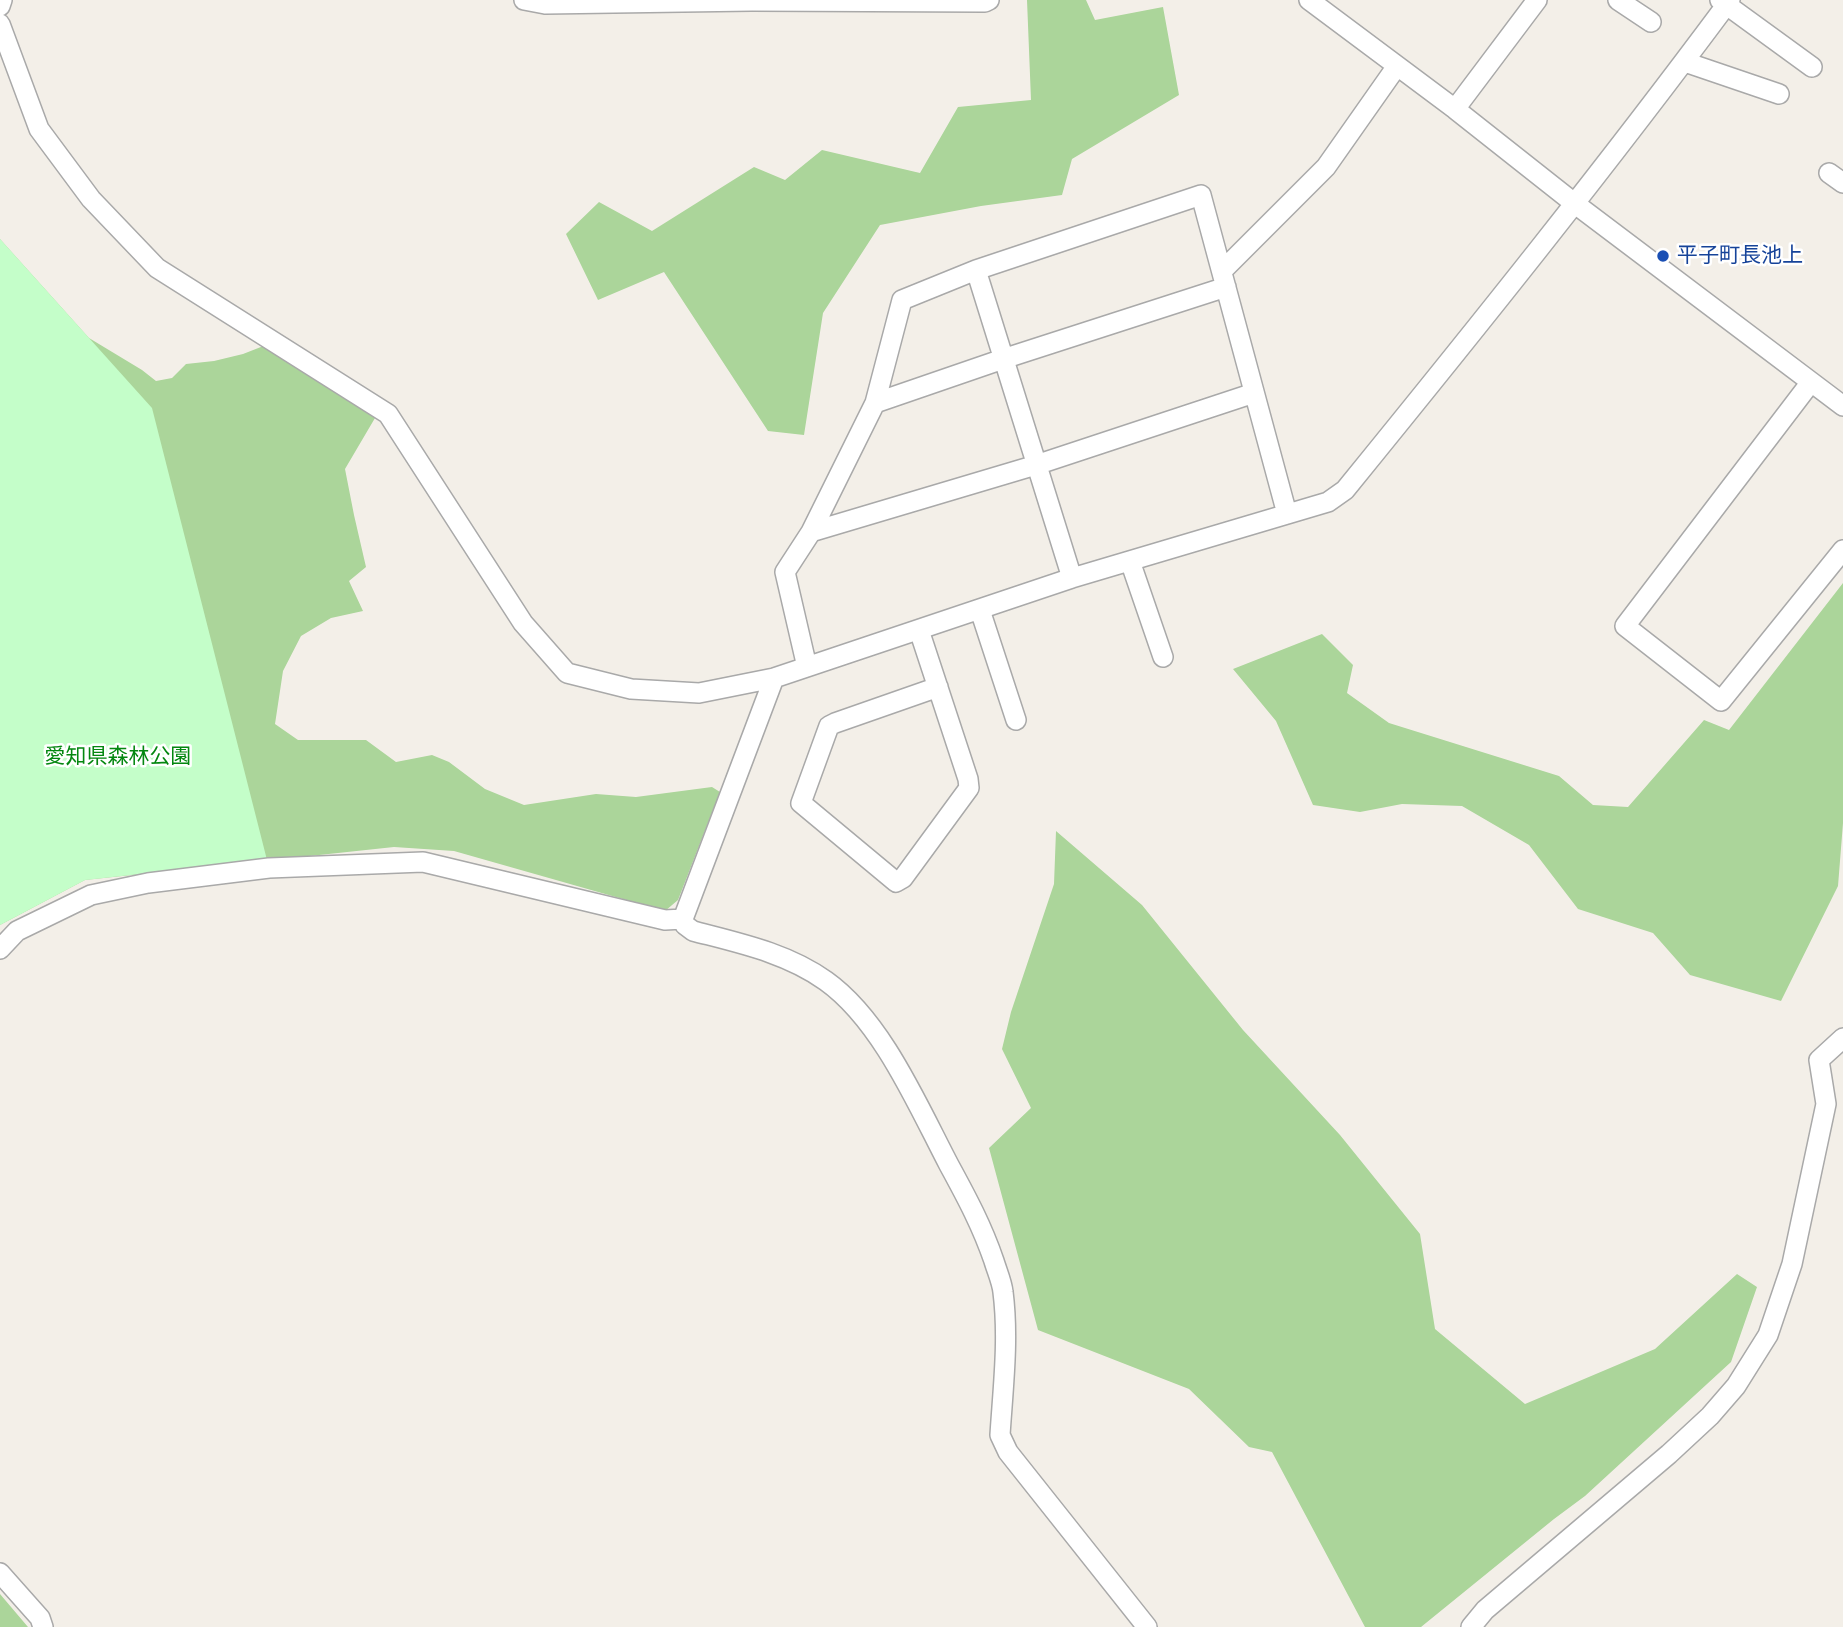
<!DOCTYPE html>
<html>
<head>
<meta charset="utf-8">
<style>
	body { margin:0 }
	canvas { display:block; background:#f3efe8 }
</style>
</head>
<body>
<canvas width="1843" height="1627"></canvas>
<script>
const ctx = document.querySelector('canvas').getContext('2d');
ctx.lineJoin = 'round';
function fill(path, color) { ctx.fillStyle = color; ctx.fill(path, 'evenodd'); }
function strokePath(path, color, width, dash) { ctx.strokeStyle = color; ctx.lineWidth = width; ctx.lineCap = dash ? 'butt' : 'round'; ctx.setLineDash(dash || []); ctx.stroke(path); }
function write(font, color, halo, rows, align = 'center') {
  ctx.font = font + ' "Fira Sans Condensed","Noto Sans JP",sans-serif'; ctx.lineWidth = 5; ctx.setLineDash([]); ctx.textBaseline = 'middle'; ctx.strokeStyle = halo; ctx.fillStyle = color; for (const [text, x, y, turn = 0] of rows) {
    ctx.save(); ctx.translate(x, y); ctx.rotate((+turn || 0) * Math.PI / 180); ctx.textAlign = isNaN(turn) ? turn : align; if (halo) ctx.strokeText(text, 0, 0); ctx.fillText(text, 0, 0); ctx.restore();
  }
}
const forest = new Path2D(`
	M1027 0H1086L1095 20 1163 7 1179 95 1072 159 1062 195 981 206 880 225 823 313 804 435 768 431 664 272 598 300 566 234 599 202 652 231 754 167 785 180 822 150 920 173 958 107 1031 100Z
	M0 239 89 338 142 370 156 381 172 378 186 364 214 361 243 354 266 345 375 418 345 469 354 515 366 567 349 581 363 611 331 618 301 636 283 671 275 724 298 740H366L396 762 432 755 449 762 485 789 524 805 596 794 636 797 712 787 720 792 678 900 665 911 454 851 394 847 85 880 0 925Z
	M1843 583V823L1838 886 1781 1001 1690 975 1653 933 1578 909 1529 845 1462 806 1402 804 1360 812 1313 805 1276 721 1233 669 1322 634 1353 665 1347 693 1389 723 1559 776 1593 805 1628 807 1704 720 1729 730Z
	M1056 831 1142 905 1243 1030 1340 1135 1420 1234 1435 1329 1525 1404 1655 1349 1737 1274 1757 1287 1731 1362 1585 1496 1554 1519 1421 1627H1365L1272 1452 1249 1447 1189 1389 1038 1330 989 1148 1031 1108 1002 1049 1011 1012 1054 884Z
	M0 1594 28 1627H0Z`);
const park = new Path2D(`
	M0 239 152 408 267 860 85 880 0 925Z`);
const minor = new Path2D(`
	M524 0 545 4 752 1 985 2 989 0
	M1309 0 1455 109 1574 203 1843 406
	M1618 0 1651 22
	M1720 0 1812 67
	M0 6 2 0
	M0 24 39 129 91 199 157 268 388 414 523 623 567 673 631 689 699 693 774 678 1072 578 1328 502 1345 490C1476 329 1606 167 1730 0
	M1685 62 1779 94
	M1455 109 1537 0
	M1829 173 1843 183
	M976 270 1072 578
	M1222 271 1326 167 1397 66
	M1811 382 1625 626 1721 701 1843 550
	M875 403 1003 359 1226 287
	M811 532 1036 465 1254 393
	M1130 561 1163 657
	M980 610 1016 720
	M919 630 968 779 969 788 903 878 896 882 801 803 829 726 835 723 938 687
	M807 667 785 572 811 532 875 403 902 300 976 270 1201 195 1287 514
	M683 919 685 925 693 931C739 943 787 953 826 981 882 1021 918 1106 949 1165 967 1198 982 1226 994 1261 997 1271 1002 1282 1003 1292 1009 1339 1003 1388 1000 1435L1008 1452 1147 1627
	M683 919 774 678
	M0 949 17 931 91 895 148 883 269 868 423 862 665 920 683 919
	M0 1573 40 1618 43 1627
	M1471 1627 1485 1610 1669 1454 1710 1416 1736 1386 1768 1335 1792 1264 1826 1104 1819 1060 1843 1038`);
const markers = [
	[1663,256,7,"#1a4fb4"]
];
const transitNames = [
	["平子町長池上",1677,256]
];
const parkNames = [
	["愛知県森林公園",118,757]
];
fill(forest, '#abd59a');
fill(park, '#c4fec9');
strokePath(minor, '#a9a9a9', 22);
strokePath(minor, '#fff', 19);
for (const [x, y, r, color] of markers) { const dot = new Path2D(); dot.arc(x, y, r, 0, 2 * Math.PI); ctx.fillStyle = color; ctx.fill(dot); strokePath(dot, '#fff', 2.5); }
write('21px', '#164399', '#fff', transitNames, 'left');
write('21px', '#048710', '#fff', parkNames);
</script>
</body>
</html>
